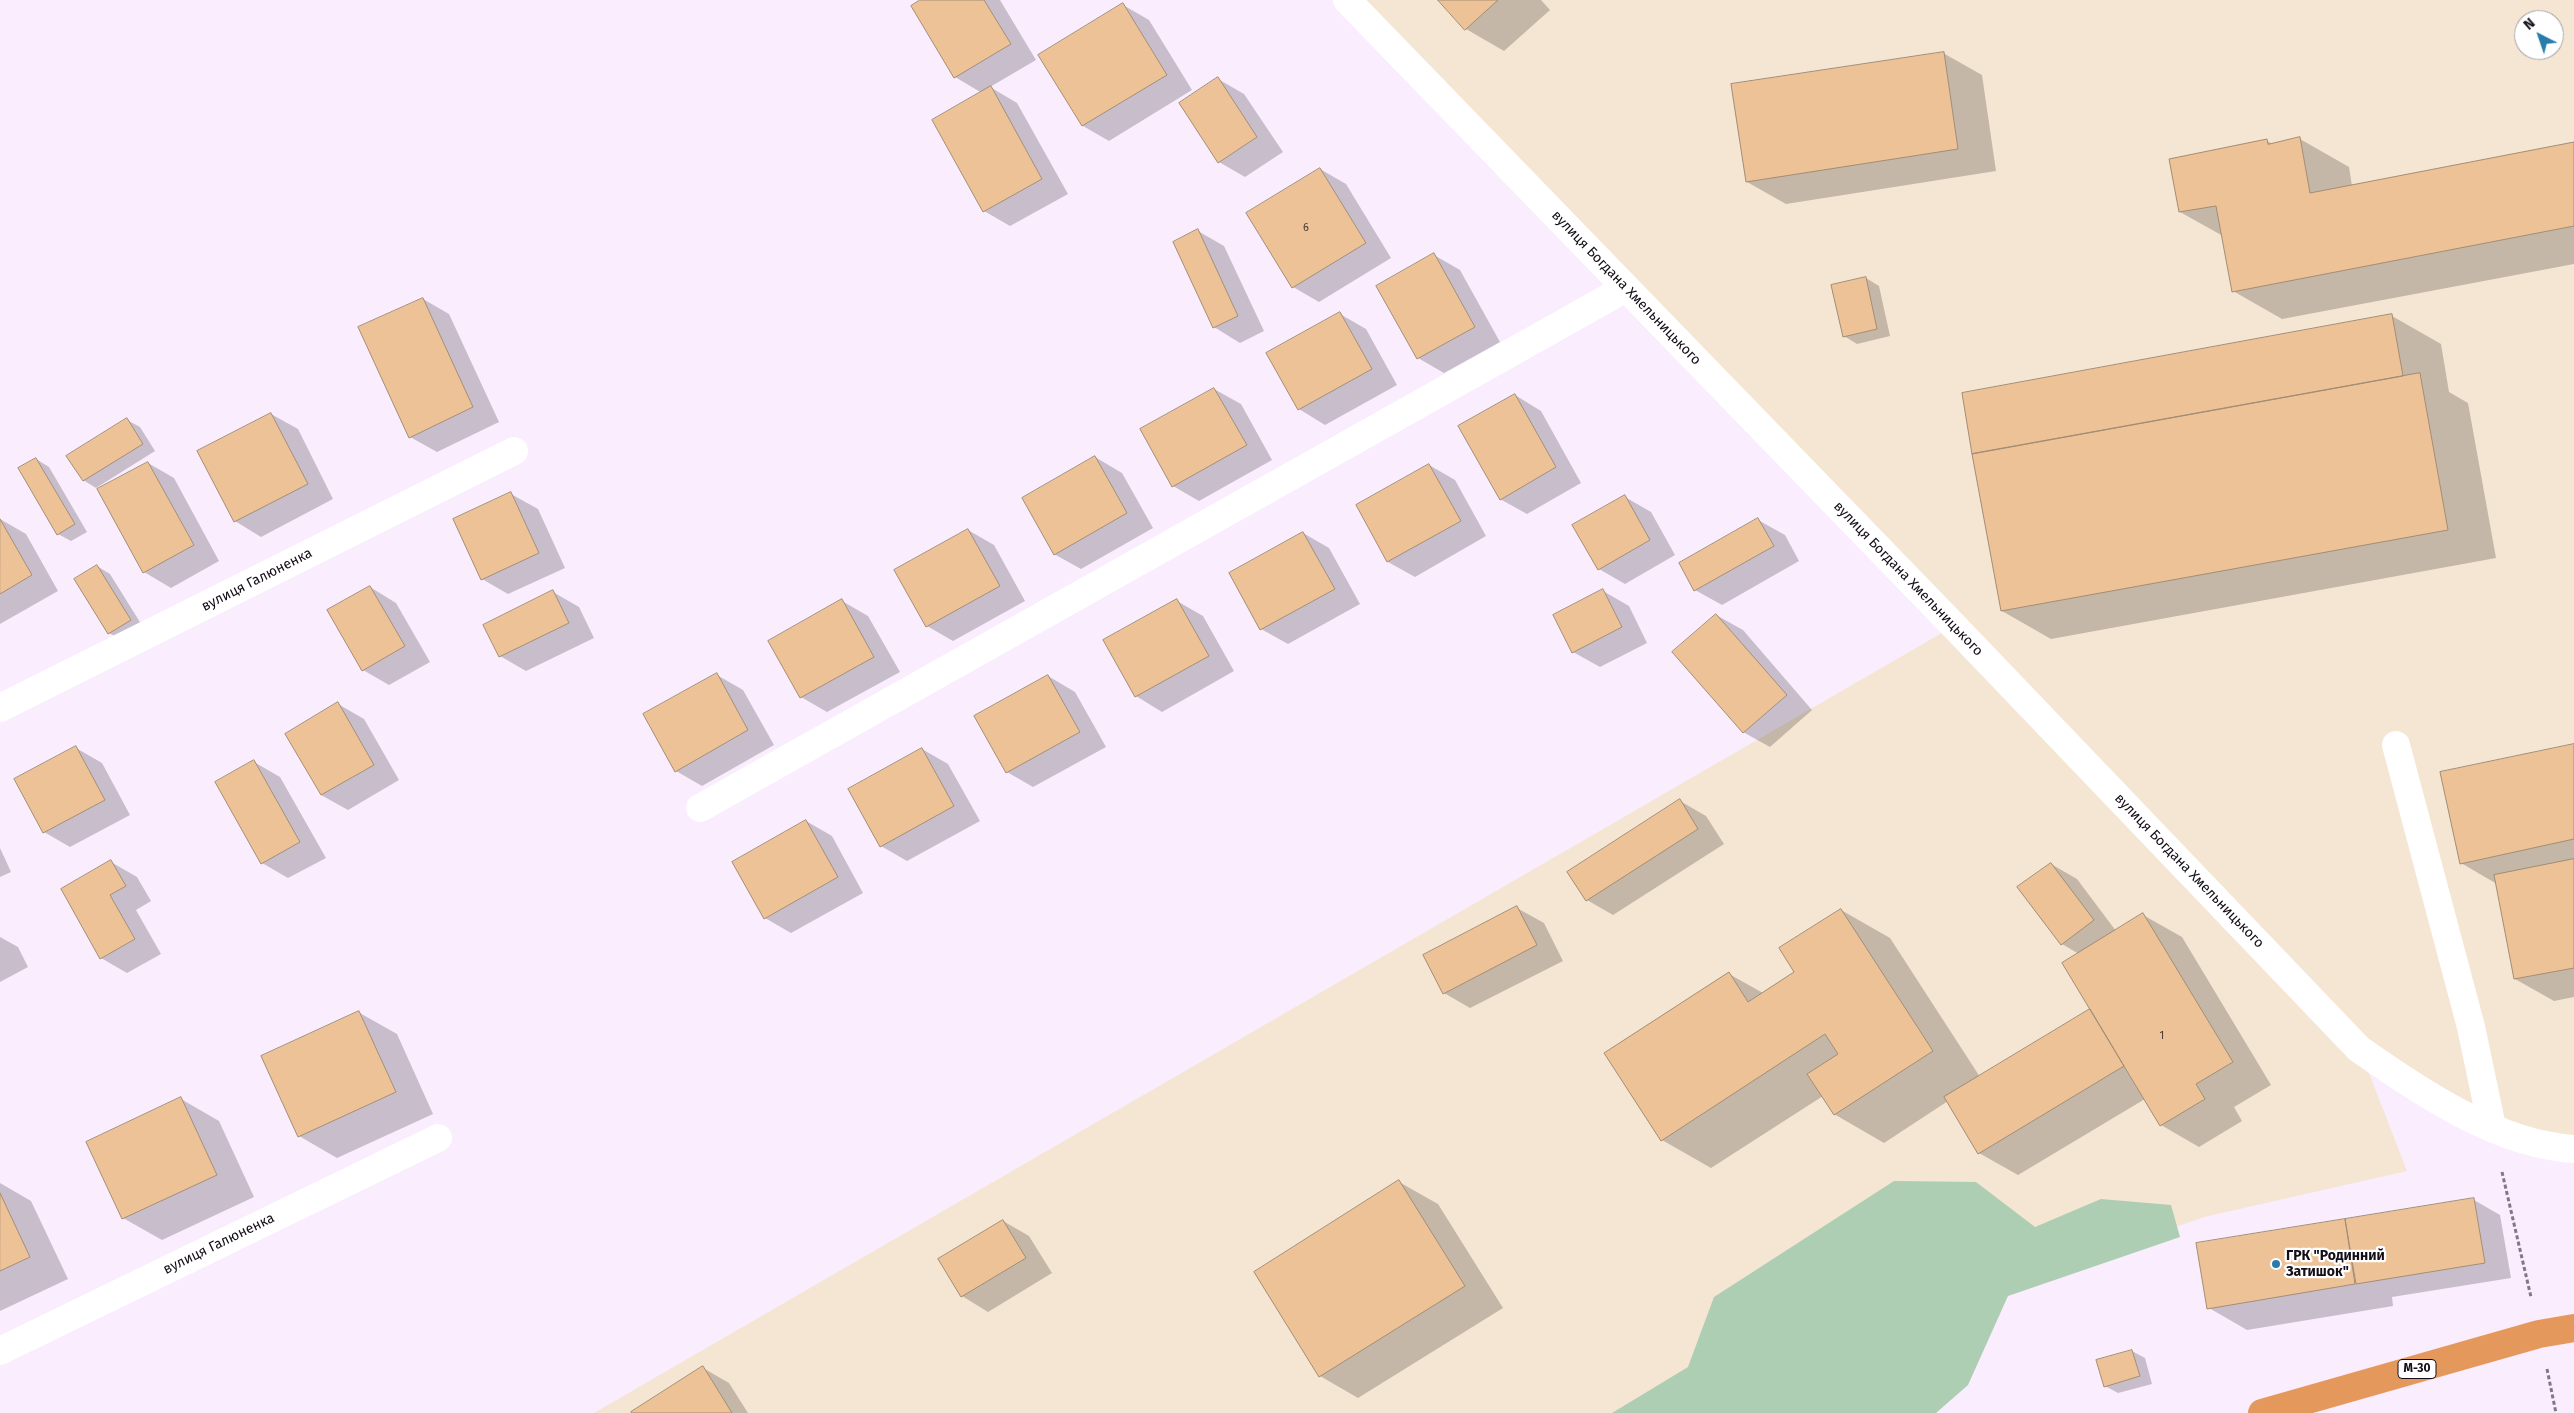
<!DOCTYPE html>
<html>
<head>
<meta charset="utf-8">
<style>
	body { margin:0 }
	#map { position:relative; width:2574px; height:1413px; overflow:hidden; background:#f9edfe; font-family:"Fira Sans",sans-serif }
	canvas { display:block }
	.north { position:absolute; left:2514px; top:10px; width:50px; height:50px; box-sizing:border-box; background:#fff; border:1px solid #a19fa2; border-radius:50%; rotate:319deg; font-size:14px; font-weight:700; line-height:20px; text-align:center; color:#140e17 }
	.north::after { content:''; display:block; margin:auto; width:18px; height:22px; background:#277cac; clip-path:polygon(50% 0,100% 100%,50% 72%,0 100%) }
</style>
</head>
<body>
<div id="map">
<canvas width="2574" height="1413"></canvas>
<div class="north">N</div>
</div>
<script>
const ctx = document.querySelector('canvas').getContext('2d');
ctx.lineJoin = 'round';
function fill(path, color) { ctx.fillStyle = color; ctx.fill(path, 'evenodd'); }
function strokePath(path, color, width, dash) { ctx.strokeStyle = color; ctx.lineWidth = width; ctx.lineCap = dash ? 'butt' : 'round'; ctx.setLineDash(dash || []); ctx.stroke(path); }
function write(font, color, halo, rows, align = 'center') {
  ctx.font = font + ' "Fira Sans",sans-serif'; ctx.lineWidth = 4.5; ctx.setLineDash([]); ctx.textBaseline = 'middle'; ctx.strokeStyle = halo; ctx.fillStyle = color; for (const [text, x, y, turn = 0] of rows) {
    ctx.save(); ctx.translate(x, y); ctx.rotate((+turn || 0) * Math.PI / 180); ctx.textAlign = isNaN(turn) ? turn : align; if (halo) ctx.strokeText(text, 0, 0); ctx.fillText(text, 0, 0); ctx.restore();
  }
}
const industrial = new Path2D(`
	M1347 0H2574V1149L2546 1147 2360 1050 2407 1171 2204 1217 1644 1413H594L1954 626ZM2524 20H2554V50H2524Z`);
const green = new Path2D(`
	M1894 1181 1976 1182 2035 1227 2101 1199 2171 1205 2180 1237 2008 1296 1968 1385 1936 1413H1612L1688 1367 1714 1297Z`);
const shadow = new Path2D(`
	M923 0H1000L1036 60 990 87 1017 103 1068 194 1010 226 984 211 982 93 955 77Z
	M1440 0H1541L1550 10 1504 51 1466 29Z
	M1123 5 1149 20 1192 90 1109 141 1083 126 1040 55Z
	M1943 53 1982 75 1996 171 1786 204 1747 182Z
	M1218 79 1244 94 1283 152 1245 177 1219 162Z
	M2300 139 2349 167 2352 186 2574 143V264L2282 319 2233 291 2223 236 2180 212 2267 141 2273 144Z
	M1320 169 1346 184 1391 258 1319 302 1293 287Z
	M1198 231 1224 246 1264 331 1240 343 1214 327Z
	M1434 255 1460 270 1500 342 1444 373 1418 358Z
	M1866 278 1879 286 1890 336 1857 344 1844 336Z
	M423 299 449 314 499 422 437 452 410 437Z
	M1340 314 1366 329 1397 385 1325 425 1299 409Z
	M2392 316 2441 344 2449 392 2468 403 2496 558 2051 639 2002 611 1963 394Z
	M1214 389 1241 404 1272 460 1199 501 1173 486Z
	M1515 395 1541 411 1581 483 1527 514 1500 499Z
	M271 414 298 429 333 499 261 537 235 521Z
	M127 420 140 427 155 451 96 488 83 480Z
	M1095 457 1122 473 1153 528 1081 569 1054 554Z
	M36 459 49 467 87 532 71 541 58 534Z
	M148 463 174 478 219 561 171 588 144 572 99 489Z
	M1429 465 1455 480 1486 536 1415 577 1388 562 1357 506Z
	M511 494 538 509 565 568 508 594 482 579Z
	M1625 497 1651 512 1675 555 1625 584 1599 569Z
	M0 519 26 534 58 591 0 624Z
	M1758 520 1785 535 1799 561 1722 605 1695 590Z
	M968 530 994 545 1025 601 953 641 927 626Z
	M1303 533 1329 548 1360 604 1288 644 1261 629Z
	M97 566 110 574 143 627 122 640 109 633Z
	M370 587 396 603 430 662 389 685 363 670Z
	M1603 591 1629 606 1647 643 1600 667 1573 652Z
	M553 592 579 607 594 638 526 671 500 656Z
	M842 601 868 616 900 672 827 712 801 697Z
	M1177 601 1203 616 1234 671 1162 712 1136 696Z
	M1716 615 1743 630 1812 710 1770 747 1743 732Z
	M717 675 743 690 774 745 702 786 676 771Z
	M1048 676 1075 692 1106 747 1033 787 1007 772Z
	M338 704 364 719 399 780 348 810 321 795Z
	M2574 745V997L2554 1001 2515 979 2497 884 2461 863Z
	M76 748 102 763 130 815 70 847 44 832Z
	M922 749 948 764 980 821 907 861 881 846Z
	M254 762 280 777 326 858 288 878 262 863Z
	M1680 801 1706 816 1724 844 1613 915 1587 900Z
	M806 821 832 836 863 893 791 933 765 918Z
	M0 848 11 872 0 877Z
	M111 862 137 877 151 901 136 910 161 954 127 973 101 958Z
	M2051 864 2077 879 2116 931 2143 915 2182 937 2271 1085 2234 1107 2242 1121 2199 1147 2161 1125 2145 1099 2018 1175 1979 1153 1948 1101 1884 1143 1834 1114 1823 1096 1711 1168 1662 1140 1729 974 1763 993 1795 972 1841 910 1890 938 1980 1077 2092 1010 2079 954 2062 944Z
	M1517 908 1544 923 1563 961 1470 1008 1444 993Z
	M0 937 18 947 28 967 0 982Z
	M358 1012 397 1034 433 1114 337 1158 299 1136Z
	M181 1099 219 1121 254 1197 162 1240 123 1218Z
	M1399 1182 1438 1204 1503 1308 1358 1398 1320 1376Z
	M0 1183 31 1201 68 1279 0 1311Z
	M2474 1200 2500 1215 2511 1278 2392 1297 2393 1306 2247 1330 2209 1308 2198 1244Z
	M1003 1221 1029 1236 1052 1273 988 1312 962 1296Z
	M2132 1351 2145 1358 2152 1384 2118 1393 2105 1386Z
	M703 1368 729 1383 748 1413H633Z`);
const building = new Path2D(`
	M920 0H984L1011 44 954 78 911 6Z
	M1438 0H1498L1465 30Z
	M1123 3 1167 75 1082 126 1038 55Z
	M1944 52 1958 149 1746 182 1731 84Z
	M1218 77 1257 137 1218 163 1179 103Z
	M991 86 1042 179 983 212 932 120Z
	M2300 137 2310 193 2574 142V226L2232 292 2216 206 2179 212 2169 159 2267 139 2268 144Z
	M1320 168 1366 243 1292 288 1246 213Z
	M1198 229 1238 316 1213 328 1173 242Z
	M1434 253 1475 327 1417 359 1376 286Z
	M1866 277 1877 329 1843 337 1831 285Z
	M423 298 473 407 409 438 358 327Z
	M1340 312 1372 369 1298 410 1266 353Z
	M2392 314 2403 376 1972 454 1962 393Z
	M2420 373 2448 530 2001 611 1972 454Z
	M1214 388 1247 445 1172 487 1140 429Z
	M1515 394 1556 467 1500 500 1458 426Z
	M271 413 308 484 234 522 197 451Z
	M127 418 143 444 83 481 66 456Z
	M1095 456 1127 513 1054 555 1022 498Z
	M36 458 75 524 57 535 18 468Z
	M148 462 194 545 143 573 97 489Z
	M1429 464 1461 521 1387 562 1356 505Z
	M511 492 539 553 481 580 453 519Z
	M1625 495 1650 540 1598 570 1572 525Z
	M1758 518 1774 546 1694 591 1679 563Z
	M0 519 32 575 0 594Z
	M968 529 1000 586 926 627 894 570Z
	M1303 532 1335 589 1260 630 1229 573Z
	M97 565 131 620 108 634 74 579Z
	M370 586 405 646 362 671 327 610Z
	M1603 589 1622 627 1572 653 1553 615Z
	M553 590 569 623 499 657 483 625Z
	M842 599 874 657 800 698 768 641Z
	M1177 599 1209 656 1135 697 1103 640Z
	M1716 614 1787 695 1743 733 1672 652Z
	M717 673 748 730 675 772 643 714Z
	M1048 675 1080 732 1006 773 974 716Z
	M338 702 374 765 321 795 285 734Z
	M2574 744V839L2460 864 2440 772Z
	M76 746 105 800 43 833 14 779Z
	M922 748 954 806 880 847 848 789Z
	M254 760 300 842 261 864 215 782Z
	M1680 799 1698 829 1586 901 1567 872Z
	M806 820 838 877 764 919 732 862Z
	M2574 859V968L2514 979 2494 875Z
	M111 860 126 886 110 895 135 939 100 959 61 889Z
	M2051 863 2094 920 2061 945 2017 887Z
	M1517 906 1537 945 1443 994 1423 955Z
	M1841 909 1933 1051 1834 1115 1807 1074 1838 1054 1825 1034 1661 1141 1604 1053 1729 972 1748 1002 1794 972 1779 948Z
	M2143 913 2233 1062 2196 1084 2205 1099 2160 1126 2062 963Z
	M2090 1009 2124 1066 1978 1154 1944 1097Z
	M359 1011 396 1092 298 1137 261 1056Z
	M181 1097 217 1175 122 1219 86 1142Z
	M1399 1180 1465 1286 1319 1377 1254 1272Z
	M0 1193 30 1257 0 1271Z
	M2474 1198 2485 1263 2356 1284 2345 1219Z
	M2345 1219 2355 1284 2207 1309 2196 1243Z
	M1003 1220 1026 1258 961 1297 938 1259Z
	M2132 1350 2140 1376 2104 1387 2096 1360Z
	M703 1366 732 1413H632L631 1412Z`);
const path = new Path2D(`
	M2502 1172 2531 1297
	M2547 1369 2556 1413`);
const minor = new Path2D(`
	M1347 0 1954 626 2359 1049C2421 1092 2496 1144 2574 1149
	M0 708 514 451
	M2396 745 2471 1027 2492 1127
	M700 808 1626 288
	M0 1351 438 1138`);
const highway = new Path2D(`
	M2262 1413 2539 1334 2574 1328`);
const markers = [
	[2276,1264,5,"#277cac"]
];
const numberNames = [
	["6",1306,228],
	["1",2162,1036]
];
const shields = [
	[2417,1369,38]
];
const shieldNames = [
	["М-30",2417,1369]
];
const streetNames = [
	["вулиця Богдана Хмельницького",1626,288,46],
	["вулиця Богдана Хмельницького",1908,579,46],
	["вулиця Галюненка",257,580,-27],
	["вулиця Богдана Хмельницького",2189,871,46],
	["вулиця Галюненка",219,1244,-26]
];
const poiNames = [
	["ГРК \"Родинний",2286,1256],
	["Затишок\"",2286,1272]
];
fill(industrial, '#f5e5d3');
fill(green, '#adceb3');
fill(shadow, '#0003');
fill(building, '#edc296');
strokePath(building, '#a48d76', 1);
strokePath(path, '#817885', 3, [4, 2.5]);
strokePath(minor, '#fff', 28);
strokePath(highway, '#e4985b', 28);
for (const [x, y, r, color] of markers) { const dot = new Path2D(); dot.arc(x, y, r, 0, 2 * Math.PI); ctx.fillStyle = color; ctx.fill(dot); strokePath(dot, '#fff', 2); }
write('11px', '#4a3b37', null, numberNames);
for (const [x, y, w] of shields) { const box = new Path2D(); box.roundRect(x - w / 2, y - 9.5, w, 19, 4); ctx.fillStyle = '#fff'; ctx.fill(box); strokePath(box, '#140e17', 1); }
write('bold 12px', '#140e17', null, shieldNames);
write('14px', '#140e17', '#fff', streetNames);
write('bold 14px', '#140e17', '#fff', poiNames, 'left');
</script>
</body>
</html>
